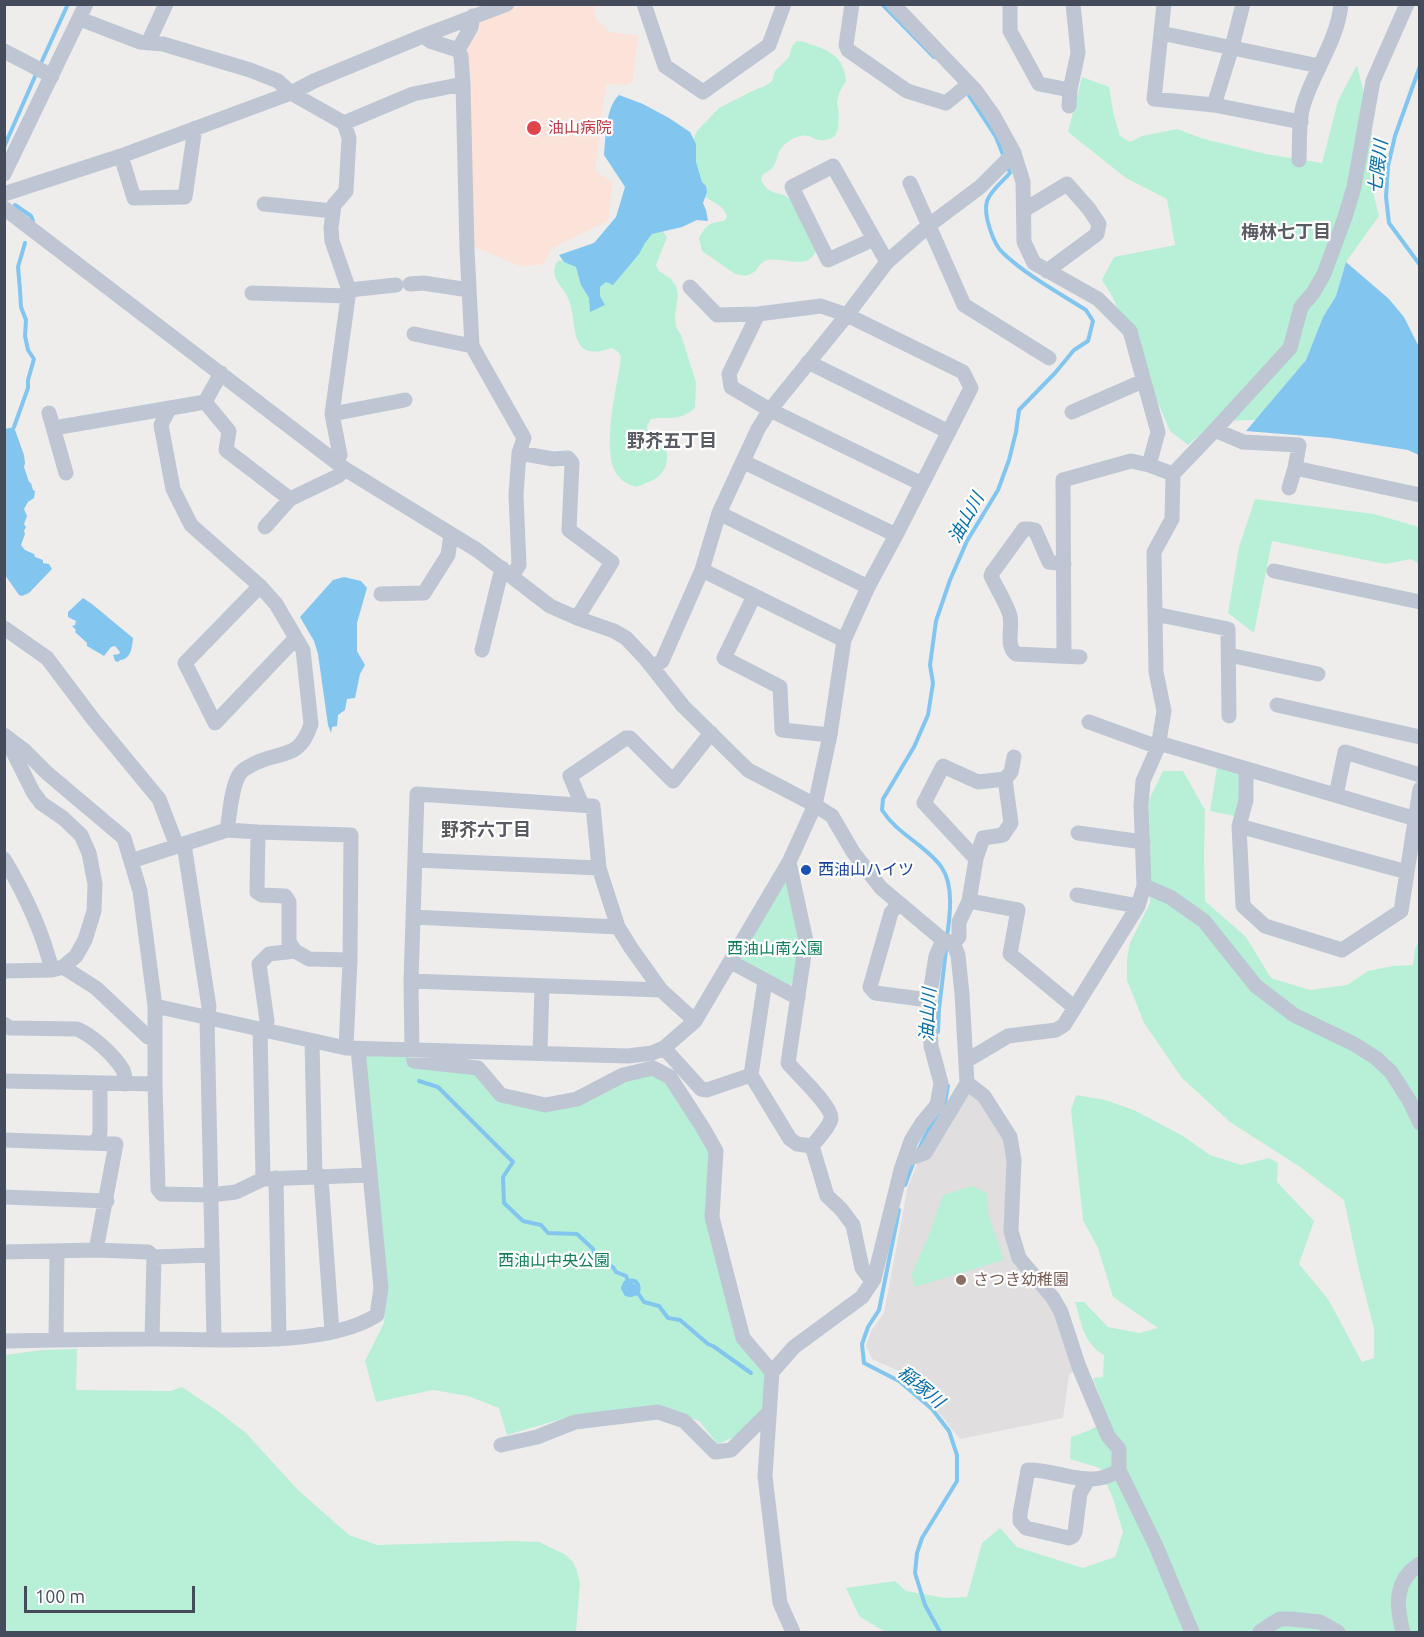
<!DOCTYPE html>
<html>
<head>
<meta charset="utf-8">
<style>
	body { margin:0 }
	#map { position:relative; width:1424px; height:1637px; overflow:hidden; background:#efedec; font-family:Ubuntu,sans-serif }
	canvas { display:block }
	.frame { position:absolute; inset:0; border:6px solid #444c5b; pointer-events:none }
	.scale { position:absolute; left:24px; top:1586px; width:171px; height:27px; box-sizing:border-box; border:3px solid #444c5b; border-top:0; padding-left:8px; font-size:18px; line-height:21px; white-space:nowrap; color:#444c5b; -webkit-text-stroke:4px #fff; paint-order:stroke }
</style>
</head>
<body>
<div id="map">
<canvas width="1424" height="1637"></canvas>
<div class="frame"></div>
<div class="scale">100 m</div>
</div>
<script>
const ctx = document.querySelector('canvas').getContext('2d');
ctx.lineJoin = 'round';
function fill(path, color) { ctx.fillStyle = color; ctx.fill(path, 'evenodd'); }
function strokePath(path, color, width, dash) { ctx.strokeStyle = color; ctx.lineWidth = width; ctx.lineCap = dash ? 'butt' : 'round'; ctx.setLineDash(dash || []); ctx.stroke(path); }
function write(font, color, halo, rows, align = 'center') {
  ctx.font = font + ' Ubuntu,"Noto Sans JP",sans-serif'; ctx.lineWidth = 4.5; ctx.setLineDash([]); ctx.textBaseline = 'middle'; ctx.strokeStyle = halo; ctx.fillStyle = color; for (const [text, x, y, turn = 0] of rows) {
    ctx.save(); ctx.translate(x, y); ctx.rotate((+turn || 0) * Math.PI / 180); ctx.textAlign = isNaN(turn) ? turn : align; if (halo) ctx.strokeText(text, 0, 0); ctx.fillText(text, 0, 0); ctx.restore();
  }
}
const education = new Path2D(`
	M974 1093 1006 1138 1011 1161 1006 1228 1051 1301 1075 1369 1069 1375 1063 1418 960 1439 918 1387 899 1371 872 1359 866 1346 871 1331 884 1313 908 1186 918 1162 966 1094Z`);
const medical = new Path2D(`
	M523 4 594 5 595 18 610 32 638 36 633 82 624 85 606 84 595 171 613 182 608 221 551 249 544 264 522 267 472 246 465 43 479 22Z`);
const green = new Path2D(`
	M797 41C804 41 809 44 816 46 834 52 844 61 846 81L839 93 837 103 839 113 838 129 835 136C833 137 828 140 826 140 812 143 810 128 789 141 771 153 783 166 763 174L761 180C770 198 779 189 791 200 800 209 810 234 817 246 812 273 786 257 768 260 760 261 759 268 754 272 751 274 748 275 745 276L735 274 702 251 699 238C707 224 709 223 724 221L727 217C725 206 711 201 702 195L692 143 697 131 719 108 754 90 765 86 772 81 775 71 789 57 792 46Z
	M1357 65 1372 127 1373 192 1379 216 1346 262 1336 296 1323 317 1306 360 1256 420 1215 421 1188 445 1170 431 1113 298 1102 280 1114 257 1175 245 1167 199 1126 178 1068 132 1082 77 1109 87 1114 116 1120 136 1130 142 1142 136 1177 129 1204 139 1266 154 1322 163 1338 101Z
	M660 227 667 237 656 265 659 271 671 279 676 286 678 294 675 317 676 327 681 335 696 382 695 408C679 422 670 416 651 419L646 428C651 433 657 435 661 440 670 450 669 467 659 476 653 481 643 484 636 487 631 485 624 483 620 478 598 456 618 385 621 357L618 352 612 348C566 364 579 323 568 298 562 285 547 275 558 261L574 259 598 282 635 246Z
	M1255 499 1374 514 1419 527V564L1411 559 1385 564 1272 541 1254 633 1228 613 1239 547Z
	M1217 767 1245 777 1234 816 1210 811Z
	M1163 771H1183L1205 810 1204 854 1205 901 1246 937 1271 978 1310 990 1347 985 1368 971 1393 966 1413 965 1415 949 1419 940V1632H885L859 1616 846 1588 895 1581 906 1591 946 1598 967 1597 982 1543 1000 1528 1017 1547 1083 1568 1115 1557 1123 1532 1113 1499 1100 1468 1070 1459 1071 1437 1090 1430 1108 1419 1093 1378 1103 1377 1104 1355C1083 1343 1082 1324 1075 1302H1084L1108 1327 1139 1333 1158 1328 1113 1297 1098 1248 1083 1220 1071 1110 1076 1095 1105 1100 1134 1110 1183 1136 1210 1155 1241 1165 1269 1158 1278 1163 1277 1182 1314 1221 1299 1264 1328 1299 1362 1362 1374 1358V1329L1359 1270 1344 1200 1300 1167 1230 1122 1182 1078 1144 1023 1127 980V958L1130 943 1150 903 1149 800Z
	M784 882 787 883 803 943 790 990 739 961Z
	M364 1050 478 1068 501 1095 545 1105 653 1068 670 1077 716 1151 712 1217 743 1338 772 1372 770 1399 752 1421 734 1437 718 1444 699 1421 656 1405 575 1415 507 1435 499 1408 468 1396 433 1390 376 1402 365 1361 384 1323 387 1289Z
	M972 1186 987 1193 988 1213 1004 1260 914 1287 912 1273 930 1233 943 1195Z
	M77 1349 76 1390 171 1391 182 1387 219 1412 246 1433 298 1490 349 1535 377 1545 512 1541 539 1542 566 1555 573 1562 577 1571 580 1583 576 1632H5V1355L42 1350Z`);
const water = new Path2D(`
	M619 95 643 104 669 118 690 132 696 144V162L702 182 706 186 707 192 703 203 706 210 708 221 697 220 682 227 652 234 645 243 639 254 613 285 606 282 600 287V296L605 305 590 312 589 298 581 285 576 267 564 262 559 255 594 243 616 217 625 187 604 155C606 136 605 109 619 95Z
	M1346 262 1389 299 1404 317 1419 347V455L1408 450 1331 438 1246 431 1306 360 1323 317 1336 296Z
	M14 427 24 455 25 463 24 467 29 482 31 483 33 490 35 491 34 498 28 502 24 509 27 516 24 524 26 527 24 531 25 534 21 545 25 550 34 554 35 557 43 560V563L49 564 52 569 29 593 22 596 19 595 5 575V429Z
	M344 577 361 581 367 588 357 623V651L365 665 360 674 355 698 347 699 345 710 338 715 337 726 332 727 331 733 328 725 318 654 314 641 300 617 333 580Z
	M83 598 92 604 133 638C132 648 131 659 120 660L118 662 115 661 113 655 119 654 120 652 115 646 111 647 104 656 87 646V643L75 632 76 630 72 626 75 625 76 621 68 617V612Z`);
const stream = new Path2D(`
	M882 4 934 57
	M42 61 68 4
	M1420 66 1395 136 1388 166 1386 197 1389 223 1420 265
	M966 91 996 137 1004 157
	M4 147 37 72
	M15 205 31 216 33 221
	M14 427 28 388V380L34 359 28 350 25 336 26 320 21 307 20 290 18 267 25 243
	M947 936C950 916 954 886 942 868 936 858 925 850 915 842 902 832 891 824 882 810L883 799 914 747 928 715 933 683 930 665 936 621 950 580 967 541 998 490 1009 460 1016 432 1019 410 1055 373 1074 350 1088 341 1093 321 1086 310C1059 293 1026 275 1003 253 993 244 983 214 987 201 991 190 1003 181 1010 173L1008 167
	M938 1032 939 1009 946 950
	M419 1081 438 1087 513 1162 503 1177 504 1203 523 1221 541 1225 548 1233 577 1234 593 1249 596 1260 613 1267 616 1272 626 1276 628 1281C637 1279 640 1285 638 1293L644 1302 659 1306 668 1318 680 1320 708 1344 713 1346 751 1373
	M944 1108 948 1086
	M918 1151 928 1130 940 1114
	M905 1185 914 1161
	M899 1210 879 1310 868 1327 862 1344 864 1363 899 1381 932 1409 949 1431 957 1455V1481L922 1538 917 1553 915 1573 925 1605 940 1632
	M628 1281 625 1283 623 1288 626 1294C630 1296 632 1295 637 1293V1289
	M631 1282 627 1284 625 1288 626 1293 629 1294 634 1292 635 1287 630 1284 626 1287 627 1291 630 1292 634 1289 631 1286 629 1289 630 1290 631 1289`);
const minor = new Path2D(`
	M644 4 665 66 703 92 769 45 784 4
	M852 4 846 45 848 50 907 91 946 103 969 84
	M893 4 975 90 993 115 1014 153 1023 182 1024 242 1034 263 1098 299 1130 331 1158 432 1149 465
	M1010 4V31L1039 84 1070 90 1078 53 1073 4
	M1164 4 1154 99 1214 105 1301 122
	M80 19 140 42 163 44 250 70 278 81 291 93 344 123 349 138 346 191 334 205 331 228 332 241 349 290 332 414 340 455 335 461
	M1161 33 1319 66
	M423 36 430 41 458 50 461 56 463 84 467 249 472 346 524 438 519 453 516 495 519 565 512 576
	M148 43 166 4
	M458 50 471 27 473 16
	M4 51 52 76
	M1214 105 1232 47 1243 4
	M1069 106 1070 90
	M344 123 413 94 463 84
	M121 156 134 198 185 197 195 128
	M1299 160C1300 141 1298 119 1305 100 1316 68 1338 38 1341 4
	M4 174 86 4
	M910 183 964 305 1049 358
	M4 194 121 156 291 93 314 81 423 36 507 4
	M264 204 333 211
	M4 208 345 469 477 550 550 606 577 618 614 631 626 638 645 658 683 706 748 770 815 805 832 816 853 852 881 888 943 940 953 943
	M1024 210 1067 184 1089 209 1099 224 1097 234 1047 271
	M874 239 828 260 792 187 833 166 887 262
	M410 284 423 283 469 290
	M349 290 396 285
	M252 293 348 296
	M758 314 729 374 731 387 770 410 922 484
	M414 334 472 346
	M808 362 949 432
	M205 402 229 431 226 450 290 499
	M169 409 161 425 173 489 191 525 260 586 276 604 303 650 311 724C299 763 277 749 250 766 246 768 241 771 239 775 231 788 230 814 227 830
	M1072 412 1143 381
	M49 413 66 473
	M332 414 405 400
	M54 428 205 402 221 373
	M1215 430 1290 348 1301 307 1313 293 1324 274 1345 217 1354 187 1373 81 1407 4
	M519 453 553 459 568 458 572 463 569 530 612 562 577 618
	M744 462 896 535
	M1173 474 1215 430 1243 442 1299 445 1295 468 1420 495
	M1289 488 1295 468
	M719 513 868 587
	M265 527 290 499 338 476 345 469
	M1064 564 1049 562 1035 530 1030 529H1024L992 573 991 576C996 587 1008 606 1010 616 1013 629 1005 645 1016 654L1080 657
	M702 570 844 640
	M1274 571 1420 602
	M260 586 185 663 215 723 296 638
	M381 594 424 593 448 555 451 534
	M754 596 724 658 780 687 782 730 830 735
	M1155 614 1228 629 1229 716
	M4 628 47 658 93 719 159 799 177 846
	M482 650 502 568
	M1229 655 1318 674
	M653 667 662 661 702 570 719 513 758 429 770 410 847 315 887 262 928 226 980 187 1014 153
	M1277 705 1420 737
	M1089 722 1158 747
	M4 735 25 751 47 773 124 838 140 891 155 1006V1084L158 1189 162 1194 210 1195 236 1192 263 1179 370 1175
	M1159 743 1416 819
	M1246 769V800L1239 826 1243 906 1265 926 1342 950 1401 911 1420 789
	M1336 795 1345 752 1420 775
	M582 805 570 776 626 738H630L673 781 711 733
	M1239 826 1407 872
	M258 832 257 892 262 895 285 896 289 902V942L295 951 309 959 350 960
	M1078 833 1143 842
	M184 844 209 1007 207 1018 214 1339
	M4 859C25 894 42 930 52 970L63 967 76 956 85 940 94 911 95 884 89 853 81 835 63 818 41 803 33 792 7 740
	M976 859 924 803 943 766 978 782 1005 779 1011 772 1014 757
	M415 860 599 868
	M131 861 227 830 258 832 351 835 350 960 346 1048
	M789 862 806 941 788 1063C797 1074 833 1107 831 1119 829 1128 817 1139 812 1146L827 1196 841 1209 853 1225 862 1268 868 1276 874 1279
	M1144 886 1170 897 1204 921 1256 986 1294 1015 1354 1044 1376 1058 1391 1072 1409 1100 1420 1123
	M1077 895 1138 906
	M969 901 1018 910 1010 954 1075 1008
	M898 904 891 913 870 987 875 993 929 1000
	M413 917 618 927
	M953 943 959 937V922L969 901 976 859 983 838 1003 835 1011 823 1005 779
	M731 962 798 998
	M63 967 96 988 148 1037 154 1038
	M4 971 52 970
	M411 981 661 990
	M765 981 751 1075 790 1139 797 1144 812 1146
	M155 1006 346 1048 628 1056 652 1053 664 1048 695 1021 789 862 815 805 830 735 844 640 868 587 896 535 971 388 963 372 847 315 821 306 758 314 717 315 690 287
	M695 1021 661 990 631 948 618 927 599 868 593 806 417 794 411 981 412 1051 414 1061 478 1068 501 1095 545 1105 577 1099 623 1075 653 1068 670 1077 703 1128 716 1151 712 1217 743 1338 772 1372
	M4 1024 10 1028 77 1029C92 1035 114 1055 123 1070 125 1074 125 1079 125 1084
	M260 1029 263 1179
	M265 1030 267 1021 259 964 269 954 295 951
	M312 1041 315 1177
	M664 1048 701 1089 707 1090 751 1075
	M540 1053 542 986
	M966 1061 1008 1036 1056 1030 1064 1025 1138 906 1144 886 1141 805 1143 781 1158 747 1164 711 1156 672 1154 552 1172 519 1173 474 1149 465 1131 461 1063 480 1064 656
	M4 1081 155 1084
	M967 1083 984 1096 1010 1137 1014 1160 1011 1231 1019 1258 1053 1298 1061 1312 1079 1367 1108 1436 1119 1449V1470C1090 1491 1059 1469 1028 1470L1020 1514V1521L1026 1528 1069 1538 1073 1536 1075 1532 1080 1493 1088 1480
	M4 1140 116 1144 96 1250 4 1252
	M93 1143 99 1138 100 1131V1083
	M905 1160 925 1153 967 1083 962 994 958 955 953 943
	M321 1177 332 1332
	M276 1178 279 1339
	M4 1197 107 1201
	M96 1250 148 1252 154 1257 152 1339
	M154 1257 212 1255
	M56 1340 57 1251
	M4 1341C55 1340 105 1339 156 1339 217 1339 326 1348 377 1315L381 1288 358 1049
	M501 1445 537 1437 575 1422 658 1412 684 1421 715 1452 731 1450 769 1412
	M1119 1470 1156 1546 1192 1632
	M793 1632 780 1603 765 1476 772 1372 794 1347 862 1297 874 1279 901 1170 911 1141 922 1123 937 1105 941 1083 931 1046 929 1000 936 956 943 940
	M1260 1632 1270 1625 1280 1619H1291L1320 1622 1338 1632
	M1403 1632C1396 1606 1394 1580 1420 1564`);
const markers = [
	[534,128,8,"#e0444e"],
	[806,870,6,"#1a4fb4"],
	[961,1280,6,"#8d6e63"]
];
const healthNames = [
	["油山病院",548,128]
];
const transitNames = [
	["西油山ハイツ",818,870]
];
const parkNames = [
	["西油山南公園",775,949],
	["西油山中央公園",554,1261]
];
const educationNames = [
	["さつき幼稚園",973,1280]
];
const waterNames = [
	["七隈川",1378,167,-83],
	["油山川",966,518,-61],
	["油山川",928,1015,-87],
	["稲塚川",921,1387,40]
];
const neighbourhoodNames = [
	["梅林七丁目",1286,232],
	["野芥五丁目",672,441],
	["野芥六丁目",486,830]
];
fill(education, '#e0dede');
fill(medical, '#fce3da');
fill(green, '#b7f0d7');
fill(water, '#82c6f0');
strokePath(stream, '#82c6f0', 4);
strokePath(minor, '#bfc6d3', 15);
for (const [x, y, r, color] of markers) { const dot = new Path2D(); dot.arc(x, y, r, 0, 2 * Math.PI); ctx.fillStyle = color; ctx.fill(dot); strokePath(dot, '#fff', 2); }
write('16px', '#be3a42', '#fff', healthNames, 'left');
write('16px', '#164399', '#fff', transitNames, 'left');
write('16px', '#127f5b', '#fff', parkNames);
write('16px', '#785e54', '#fff', educationNames, 'left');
write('italic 18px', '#056dac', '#fff', waterNames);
write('bold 18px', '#595b62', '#fff', neighbourhoodNames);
</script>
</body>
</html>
